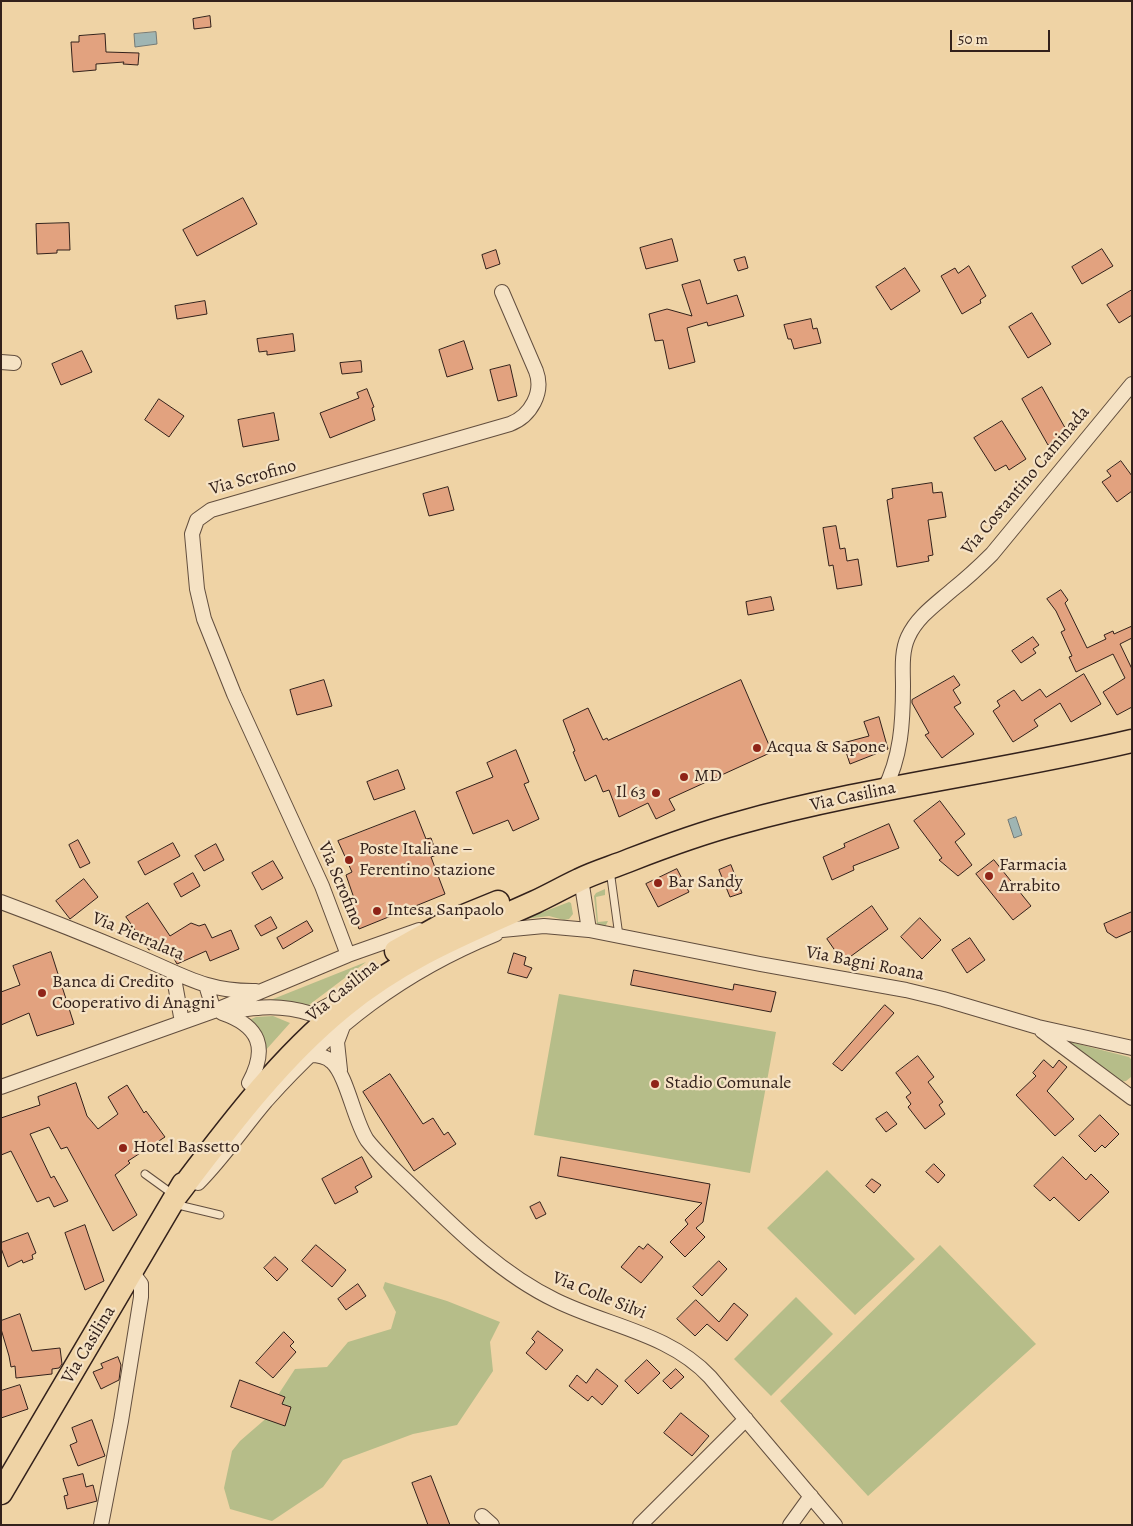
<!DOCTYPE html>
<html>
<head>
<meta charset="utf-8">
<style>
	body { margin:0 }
	#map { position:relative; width:1133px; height:1526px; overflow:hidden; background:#efd3a5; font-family:Alegreya,serif }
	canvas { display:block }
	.frame { position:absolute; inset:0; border:2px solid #33211b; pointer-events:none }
	.scale { position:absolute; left:950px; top:30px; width:100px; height:22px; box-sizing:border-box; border:2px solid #33211b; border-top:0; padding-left:6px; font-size:15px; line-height:18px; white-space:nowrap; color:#33211b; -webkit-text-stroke:4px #f5e2c4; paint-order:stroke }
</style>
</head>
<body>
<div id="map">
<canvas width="1133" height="1526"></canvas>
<div class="frame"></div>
<div class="scale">50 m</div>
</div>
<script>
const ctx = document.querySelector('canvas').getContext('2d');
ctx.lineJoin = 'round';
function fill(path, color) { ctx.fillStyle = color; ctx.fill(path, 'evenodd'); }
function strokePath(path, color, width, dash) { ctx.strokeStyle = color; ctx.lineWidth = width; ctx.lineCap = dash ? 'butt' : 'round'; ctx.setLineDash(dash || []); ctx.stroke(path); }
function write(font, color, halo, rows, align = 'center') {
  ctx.font = font + ' Alegreya,serif'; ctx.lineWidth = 4.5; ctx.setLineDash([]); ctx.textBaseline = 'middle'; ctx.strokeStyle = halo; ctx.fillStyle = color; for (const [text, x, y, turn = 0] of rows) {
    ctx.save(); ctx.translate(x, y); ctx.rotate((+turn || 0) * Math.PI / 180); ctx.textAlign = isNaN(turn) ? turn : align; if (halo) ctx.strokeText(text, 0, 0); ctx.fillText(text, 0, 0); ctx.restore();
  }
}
const green = new Path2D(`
	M605 889V895L596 897 598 922 608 921 605 927 597 924 594 896 596 893Z
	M569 902 571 903 573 914 569 919 564 920 549 916 525 919Z
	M366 962 309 1005H296L268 1001Z
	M559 994 776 1032 750 1173 534 1135Z
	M273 1016 290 1023 265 1051 249 1020 256 1017Z
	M1070 1042 1129 1057 1132 1060 1131 1077 1126 1081 1120 1082 1068 1044Z
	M827 1170 915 1259 855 1315 767 1228Z
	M940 1245 1036 1344 868 1496 780 1401Z
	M385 1282 447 1301 500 1322 490 1342 493 1371 457 1425 413 1434 343 1460 323 1487 272 1521 230 1509 224 1488 232 1451 240 1441 277 1409 278 1395 295 1369 327 1367 348 1342 391 1329 396 1312 383 1288Z
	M796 1297 833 1334 771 1396 734 1359Z`);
const water = new Path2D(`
	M156 32 157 44 135 47 134 34Z
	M1016 817 1022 835 1014 838 1008 820Z`);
const building = new Path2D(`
	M210 16 211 27 194 29 193 19Z
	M105 34 106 52 139 53 138 65 123 64 124 62 96 64V70L73 72 71 42H79V36Z
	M243 198 257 224 197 256 183 230Z
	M69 223 70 250H57V253L37 254 36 224Z
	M672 239 678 261 646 269 640 248Z
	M1102 249 1113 266 1082 284 1072 267Z
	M496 250 500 264 486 269 482 255Z
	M745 257 748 268 738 271 734 260Z
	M969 266 986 296 980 300 981 303 962 314 941 276 955 268 958 273Z
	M905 268 920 291 891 310 876 287Z
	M700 280 707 304 737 295 744 316 708 326 707 322 687 328 695 362 669 369 663 340 655 341 649 314 667 309 692 316 682 285Z
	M1132 290V315L1119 323 1107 305Z
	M205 301 207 314 177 319 175 306Z
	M1032 313 1051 344 1028 358 1009 327Z
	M811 319 813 329 817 328 821 343 794 349 791 339H788L784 325Z
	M293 334 295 351 267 355V351L259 352 257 339Z
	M464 341 473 369 447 377 439 350Z
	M82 351 92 372 61 385 52 364Z
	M361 361 362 372 342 374 340 363Z
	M510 365 517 396 498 401 490 370Z
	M1042 387 1068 433 1048 445 1022 399Z
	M367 389 374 407 372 408 375 420 330 438 320 413 359 398 357 393Z
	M159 399 184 416 169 437 145 420Z
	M274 413 279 440 243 447 238 420Z
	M1002 421 1026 459 1009 470 1006 465 995 471 974 438Z
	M1121 461 1132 476V491L1117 502 1102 482 1111 476 1107 471Z
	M932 483 933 493 942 492 946 517 928 520 933 555 928 556 929 561 897 567 887 500 893 498 892 489Z
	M448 487 454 510 429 516 423 494Z
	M836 526 840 549 845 548 847 561 858 559 862 585 837 589 833 565 829 566 823 528Z
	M1061 590 1068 600 1065 603 1087 648 1106 639 1104 635 1113 631 1114 634 1132 626V638L1120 644 1132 669V707L1117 715 1103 692 1125 678 1113 654 1076 672 1069 657 1072 656 1061 632 1065 630 1056 611 1047 599Z
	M771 597 774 610 748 615 746 602Z
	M1033 637 1039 645 1033 649 1036 653 1021 663 1012 651Z
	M1084 674 1101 704 1071 722 1060 703 1034 720 1038 726 1013 742 993 711 1000 706 997 701 1014 690 1022 701 1040 689 1046 697Z
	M954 676 960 685 953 690 961 703 954 707 974 734 942 758 925 735 929 733 912 703V700Z
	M324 680 332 706 297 715 290 690Z
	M741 680 772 752 669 799 675 810 656 819 648 803 619 817 609 790 603 792 596 775 585 781 573 752 575 751 563 720 588 708 603 740 607 738 608 740Z
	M879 717 888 749 850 764 843 743 869 736 864 722Z
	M516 750 529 782 524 784 539 819 513 831 508 820 473 834 456 792 493 777 487 763Z
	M398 770 405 789 374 800 367 782Z
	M940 801 965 834 955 842 972 865 958 876 939 860 942 858 914 821Z
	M415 811 426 839 431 838 437 855 431 857 445 894 359 929 350 904 355 901 346 875 352 872 338 841Z
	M889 824 899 848 853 866 854 870 832 880 823 857 845 847 844 844Z
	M78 840 90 863 80 868 69 845Z
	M173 843 180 856 145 875 138 862Z
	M216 844 224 860 204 871 195 856Z
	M994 860 1031 906 1013 920 976 874Z
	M273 861 283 878 262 890 252 873Z
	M731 865 742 893 730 897 719 870Z
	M677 869 689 892 658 907 646 884Z
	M193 873 200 886 181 897 174 884Z
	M84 879 98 897 70 919 56 901Z
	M148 903 170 936 191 923 199 926 205 924 212 938 231 930 239 949 210 961 206 951 177 964 172 955 170 956 163 941 149 950 126 917Z
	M872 906 888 929 843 962 827 939Z
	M1132 912V931L1116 938 1107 932 1104 924Z
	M271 917 277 928 261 936 255 926Z
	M920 918 941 940 922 959 901 937Z
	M307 921 313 931 283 949 277 938Z
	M970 938 985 960 967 973 952 950Z
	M51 952 74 1024 37 1036 29 1013 1 1025V992L20 985 13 966Z
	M514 953 526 957 524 965 532 968 527 978 508 973Z
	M634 970 733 990 734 984 776 992 771 1012 631 985Z
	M885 1005 894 1013 842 1071 833 1064Z
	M918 1056 934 1077 928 1082 943 1102 939 1105 945 1114 925 1129 908 1107 911 1104 906 1097 911 1093 896 1073Z
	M1044 1060 1053 1068 1059 1060 1067 1067 1047 1091 1074 1119 1055 1136 1016 1095 1036 1076 1033 1073Z
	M390 1074 423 1124 433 1118 444 1135 448 1132 456 1144 414 1171 363 1092Z
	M76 1083 87 1116 98 1129 118 1114 108 1097 127 1085 144 1113 146 1111 165 1137 128 1161 130 1163 115 1175 137 1215 113 1231 67 1147 61 1149 49 1127 30 1134 51 1178 54 1176 68 1201 54 1207 49 1197 37 1202 11 1151 1 1155V1118L40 1105 38 1097Z
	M887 1112 897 1124 886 1132 876 1119Z
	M1100 1115 1119 1134 1105 1148 1102 1145 1095 1152 1079 1136Z
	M362 1157 372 1177 355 1187 358 1192 335 1204 322 1179Z
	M561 1157 710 1184 703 1222 696 1228 705 1237 685 1257 670 1242 688 1224 685 1220 702 1203 558 1176Z
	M1063 1157 1086 1180 1091 1174 1109 1192 1079 1221 1054 1197 1050 1201 1034 1186Z
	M934 1164 945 1175 938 1183 926 1172Z
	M872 1179 881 1185 874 1193 866 1186Z
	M540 1202 546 1214 536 1219 530 1207Z
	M85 1225 104 1281 85 1290 65 1233Z
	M28 1233 36 1253 32 1255 33 1259 23 1263 22 1260 8 1267 1 1248V1243Z
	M648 1244 663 1257 641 1283 621 1267 639 1246 643 1249Z
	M316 1245 346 1270 332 1287 302 1261Z
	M275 1257 288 1269 277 1281 264 1268Z
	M719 1261 727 1269 702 1296 693 1287Z
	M358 1284 366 1296 346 1310 338 1299Z
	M696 1300 719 1322 734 1303 748 1315 727 1341 707 1324 695 1336 677 1319Z
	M20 1314 32 1351 60 1348 62 1364 59 1368 52 1369V1374L16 1378 15 1366 11 1367 9 1356 1 1329V1321Z
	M538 1331 563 1350 546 1370 526 1353 535 1342 532 1339Z
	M284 1332 294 1342 290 1346 296 1352 273 1378 256 1363Z
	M118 1357 121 1365 119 1380 101 1389 93 1372 103 1368 101 1364Z
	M647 1360 660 1373 638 1394 625 1381Z
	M597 1369 618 1386 602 1405 592 1396 588 1401 569 1386 577 1375 586 1383Z
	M676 1369 684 1377 671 1389 663 1381Z
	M240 1380 285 1397 282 1404 291 1407 285 1426 231 1407Z
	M20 1385 28 1409 1 1418V1391Z
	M681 1413 709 1436 692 1456 664 1433Z
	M92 1420 105 1456 78 1466 70 1445 77 1442 72 1428Z
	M83 1474 86 1487 93 1485 97 1501 67 1509 64 1496 68 1495 63 1479Z
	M431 1476 450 1525H428L412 1483Z`);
const lane = new Path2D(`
	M610 870 619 936
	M145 1174 174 1195
	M174 1204 220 1215`);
const street = new Path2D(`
	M1 362 14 363
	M884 790C901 757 903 723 903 686 903 671 901 652 908 637 917 617 936 604 952 590 966 579 979 567 992 554L1132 384
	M581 879 589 930
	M1 902C47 919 92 937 137 956 181 974 205 992 256 991
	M481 932 544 926 589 930 760 964 906 990 943 999 1038 1027 1132 1048
	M348 955 322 886 234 694 204 619 197 589 192 534 197 520 211 510 510 424C531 416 544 392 536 371L502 292
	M173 973 182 1022
	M206 985 214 1011
	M226 1012C260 1007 279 1004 312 1014L342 998
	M222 1013C260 1026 268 1048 249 1083
	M1042 1031 1132 1098
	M310 1055C318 1055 326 1056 332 1062 347 1076 354 1120 367 1140 381 1158 399 1173 415 1189 457 1230 501 1274 555 1300 607 1326 669 1333 710 1377L835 1525
	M340 1070 337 1042 343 1026
	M1 1087 214 1011 348 955 419 930
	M198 1183C223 1158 243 1128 266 1101 333 1026 402 972 496 934
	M482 1516 492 1525
	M101 1525 121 1421 141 1297V1284L132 1272
	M640 1525 746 1419
	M790 1525 811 1496`);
const primary = new Path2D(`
	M396 951 444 924 498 902
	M176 1196C227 1129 277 1061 343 1007 404 957 464 934 535 902 550 895 564 887 579 880 595 872 613 867 630 860 666 846 702 833 739 823 868 787 1002 772 1132 741
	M1 1493 183 1184`);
const markers = [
	[757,748,5,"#8f2418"],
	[684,777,5,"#8f2418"],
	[656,793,5,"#8f2418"],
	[349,860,5,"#8f2418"],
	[989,876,5,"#8f2418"],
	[658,883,5,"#8f2418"],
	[377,911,5,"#8f2418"],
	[42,993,5,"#8f2418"],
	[655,1084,5,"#8f2418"],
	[123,1148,5,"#8f2418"]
];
const streetNames = [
	["Via Scrofino",253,478,-16],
	["Via Costantino Caminada",1026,481,-50],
	["Via Casilina",853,797,-12],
	["Via Scrofino",340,884,67],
	["Via Pietralata",138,937,23],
	["Via Bagni Roana",865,964,11],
	["Via Casilina",343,991,-39],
	["Via Colle Silvi",599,1296,22],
	["Via Casilina",89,1345,-59]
];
const poiNames = [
	["Acqua & Sapone",767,748],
	["MD",694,777],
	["Il 63",646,793,"right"],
	["Poste Italiane –",359,850],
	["Ferentino stazione",359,871],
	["Farmacia",999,866],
	["Arrabito",999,887],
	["Bar Sandy",668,883],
	["Intesa Sanpaolo",387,911],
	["Banca di Credito",52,983],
	["Cooperativo di Anagni",52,1004],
	["Stadio Comunale",665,1084],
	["Hotel Bassetto",133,1148]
];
fill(green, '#b6bd89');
fill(water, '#9fb5b3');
strokePath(water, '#747a76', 1);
fill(building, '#e2a27f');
strokePath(building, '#33211b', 1);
strokePath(lane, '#624e3e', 9);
strokePath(street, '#624e3e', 16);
strokePath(primary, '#33211b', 25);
strokePath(lane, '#f5e2c4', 7);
strokePath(street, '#f5e2c4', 14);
strokePath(primary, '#efd3a5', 22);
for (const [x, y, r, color] of markers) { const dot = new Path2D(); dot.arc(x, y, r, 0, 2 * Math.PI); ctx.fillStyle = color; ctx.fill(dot); strokePath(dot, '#f5e2c4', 2); }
write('18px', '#33211b', '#f5e2c4', streetNames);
write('18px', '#33211b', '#f5e2c4', poiNames, 'left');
</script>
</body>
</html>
